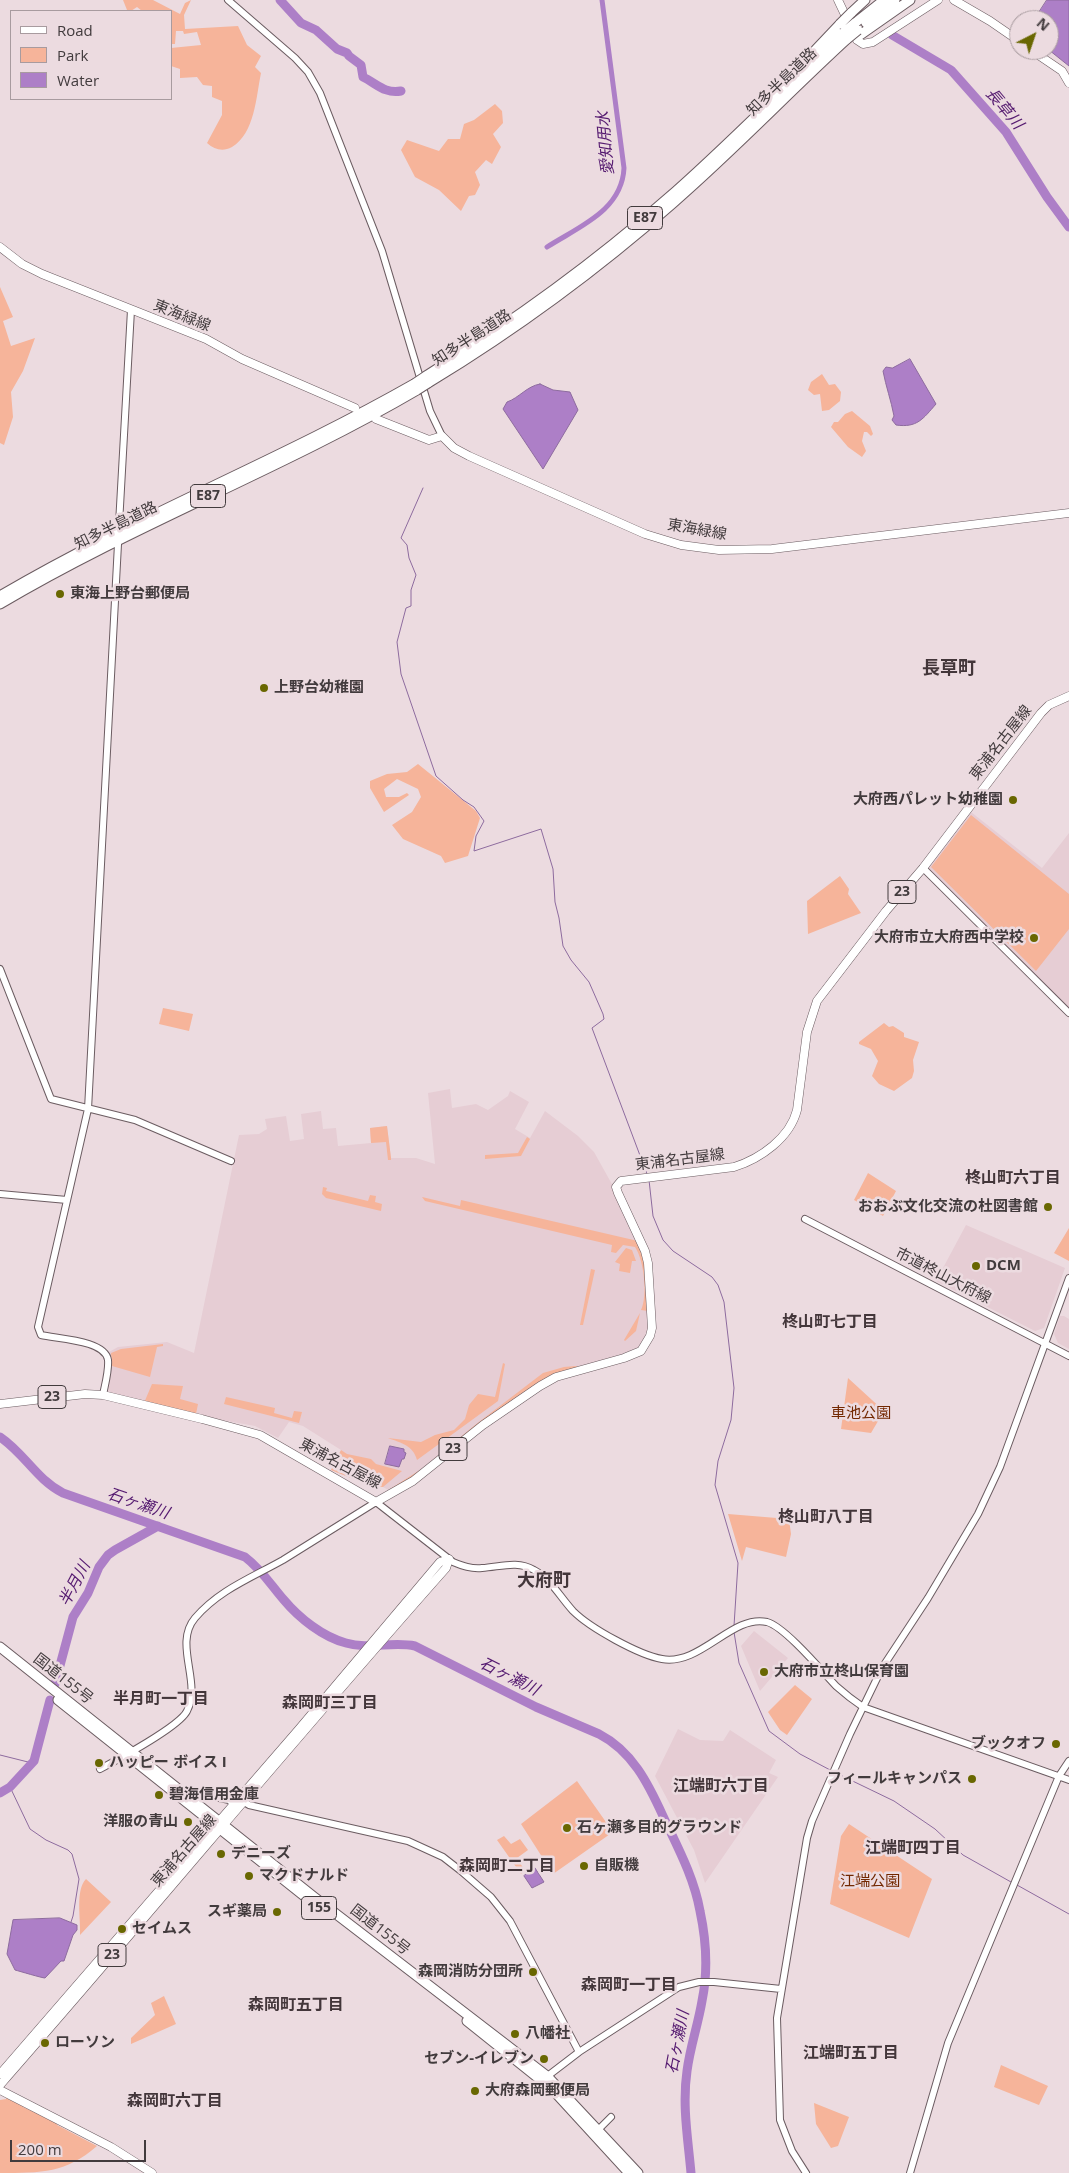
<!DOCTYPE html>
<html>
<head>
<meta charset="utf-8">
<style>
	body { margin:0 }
	#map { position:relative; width:1069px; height:2173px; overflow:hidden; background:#ecdbe0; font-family:"Open Sans",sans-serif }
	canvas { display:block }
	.legend { position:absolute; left:10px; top:10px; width:162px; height:90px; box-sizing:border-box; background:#ecdbe0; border:1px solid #a89b9f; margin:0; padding:6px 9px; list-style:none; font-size:15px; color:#423b3d }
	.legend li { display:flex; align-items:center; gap:10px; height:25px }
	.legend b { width:25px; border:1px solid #a89b9f }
	.north { position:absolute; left:1009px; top:10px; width:50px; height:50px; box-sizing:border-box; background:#ecdbe0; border:1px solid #a89b9f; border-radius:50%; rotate:41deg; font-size:14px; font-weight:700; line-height:20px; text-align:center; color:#423b3d }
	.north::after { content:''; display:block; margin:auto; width:18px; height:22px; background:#696701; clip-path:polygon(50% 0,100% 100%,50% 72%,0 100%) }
	.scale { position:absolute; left:10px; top:2140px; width:136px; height:22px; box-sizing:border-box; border:2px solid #423b3d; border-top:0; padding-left:6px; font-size:15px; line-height:18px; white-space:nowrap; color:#423b3d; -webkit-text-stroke:4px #ecdbe0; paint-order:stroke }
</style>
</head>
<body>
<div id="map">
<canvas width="1069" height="2173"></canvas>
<ul class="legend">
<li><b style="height:6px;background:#fff"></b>Road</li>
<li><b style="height:14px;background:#f6b49a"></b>Park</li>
<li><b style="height:14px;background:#ad7fc7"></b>Water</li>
</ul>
<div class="north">N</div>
<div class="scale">200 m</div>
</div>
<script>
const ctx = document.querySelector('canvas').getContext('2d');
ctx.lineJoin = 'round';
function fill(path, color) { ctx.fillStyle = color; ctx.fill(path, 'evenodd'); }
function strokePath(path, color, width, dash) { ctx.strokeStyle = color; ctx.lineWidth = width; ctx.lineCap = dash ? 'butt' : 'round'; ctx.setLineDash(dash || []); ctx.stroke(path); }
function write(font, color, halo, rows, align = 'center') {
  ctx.font = font + ' "Open Sans","Noto Sans JP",sans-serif'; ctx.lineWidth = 5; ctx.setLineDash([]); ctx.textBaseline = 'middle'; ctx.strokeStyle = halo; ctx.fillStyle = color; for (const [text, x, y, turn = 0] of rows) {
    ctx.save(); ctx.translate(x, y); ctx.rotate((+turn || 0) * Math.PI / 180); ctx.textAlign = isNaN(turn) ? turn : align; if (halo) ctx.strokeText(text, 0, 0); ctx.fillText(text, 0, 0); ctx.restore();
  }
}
const built = new Path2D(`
	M969 812H971L1042 868 1069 833V1008L927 867Z
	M450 1089 452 1108 476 1104 488 1110 508 1096 510 1091 529 1102 515 1129 530 1138 545 1111 578 1136 594 1152 613 1186 644 1252 649 1326 648 1333 640 1347 623 1355 556 1374 411 1479 390 1491 383 1487H373L331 1470 341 1450 303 1426 289 1422 278 1438 255 1426 210 1418 108 1393 111 1362 109 1352 118 1347 167 1342 194 1353 239 1135 259 1134 267 1129 265 1119 286 1116 290 1141 304 1139 301 1114 321 1111 323 1129 336 1128 338 1146 371 1143 370 1128 387 1126 391 1158H416L435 1164 428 1093Z
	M966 1225 1065 1268 1044 1328 1035 1331 936 1281Z
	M1060 1316H1064L1069 1319V1349L1058 1343 1054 1334Z
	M754 1631 788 1658 760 1691 741 1646Z
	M678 1729 700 1740 723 1741 730 1730 776 1760 769 1773 778 1777 705 1883 694 1850 655 1776Z`);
const green = new Path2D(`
	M123 0H153L180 14 185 3 191 0 184 15 185 29 238 26 247 45 261 56 255 67 261 73C256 97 255 133 232 147 223 152 215 150 207 143L222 115V101L212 97V86L203 85 197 77 180 78V69L171 66V48L201 45 197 32 184 34 183 31H176L175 44H171V11H142L137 7 131 11 127 10Z
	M495 104 502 111 503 123 493 134 501 147 492 164 486 160 475 172 480 185 475 195 469 196 461 211 439 190 415 177 401 150 407 140 439 151 448 139H460L464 124 474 120Z
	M0 287 13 317 3 321 11 346 35 338 23 371 11 392 13 417 4 445 0 443Z
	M822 374 829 385 835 384 841 392 840 401 829 410 822 411 820 394 814 395 808 390 811 382Z
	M852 411 870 426 873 434 871 436 867 432H864L862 441 866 451 862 457 848 447 831 427 834 422H838L845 414Z
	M418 764 476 811 480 818 468 856 445 863 441 856 403 839 392 825 412 812 421 797 418 789 397 779 384 789 386 797H399L407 793 409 795 384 812 370 788V781L387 774 407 772Z
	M971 815 1069 894V929L1036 971 931 867Z
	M840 876 849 889 848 894 861 913 808 934 807 901Z
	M163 1008 193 1014 189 1031 159 1024Z
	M884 1023 889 1027 893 1026 904 1033V1037L919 1042 913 1060 914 1071 912 1078 894 1091 879 1084 872 1076 878 1061 871 1049 859 1044V1042Z
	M387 1126 391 1158V1160H388L386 1142 371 1143 370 1128Z
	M527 1137 530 1139 521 1156 485 1159V1155L518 1153Z
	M868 1173 896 1191 883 1216 854 1200Z
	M323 1187 327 1188 326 1191 368 1201 370 1195 376 1196 375 1202 382 1204 381 1211 326 1198 322 1194Z
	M422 1197 460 1206 461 1200 638 1241 645 1260 648 1311 641 1310C648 1296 644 1260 635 1247L623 1245 616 1253 611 1252 612 1245 425 1201Z
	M1069 1228V1261L1054 1253Z
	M626 1248 632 1250 636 1261H632L630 1273 619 1271 620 1264 615 1262Z
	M591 1269 595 1270 583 1325H580Z
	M640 1313 636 1331 625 1341 624 1340Z
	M163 1344V1346L157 1347 150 1377 112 1366 111 1353 121 1349Z
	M503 1363 505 1364 498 1401 417 1460C413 1445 401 1443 388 1438L421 1442 435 1435 454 1430 465 1419 469 1405 478 1394 495 1397Z
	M576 1366 579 1368 556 1374 411 1479 393 1489H390L423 1468 475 1425 543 1373 564 1367Z
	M848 1378 884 1411 871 1433 841 1429Z
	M152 1384 183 1386 180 1399 198 1404 196 1414 144 1403Z
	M226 1397 275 1408 274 1413 292 1418 294 1411 302 1412 299 1423 224 1404Z
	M341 1450 347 1454 371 1459 376 1464 402 1471 383 1487H373L331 1470Z
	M728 1514 789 1519 791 1534 786 1557 746 1547 742 1561Z
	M795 1685 812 1699 787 1735 780 1730 768 1712Z
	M577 1781 613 1832 553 1874 521 1824Z
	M849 1824 932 1879 909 1938 830 1904 841 1836Z
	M504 1836 511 1844 520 1839 528 1850 517 1858 525 1871 521 1874 497 1840Z
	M86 1879 111 1902 80 1935C81 1919 75 1890 86 1879Z
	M164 1996 176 2024 131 2044V2038L155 2015 151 2003Z
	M1001 2065 1048 2086 1039 2105 994 2087Z
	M7 2096 24 2105 23 2107 57 2122V2125L97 2146C66 2173 42 2173 0 2173V2100L6 2099Z
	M814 2103 849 2117 838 2146 831 2148 816 2124Z`);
const water = new Path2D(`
	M1047 0H1069V66L1049 50V20H1034Z
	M910 359 936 404C923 419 917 428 896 425L892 420 894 416C891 400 886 387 883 371L886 367 892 368Z
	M540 384 553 390 570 392 578 410 543 469 503 409 507 402C519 398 527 386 540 384Z
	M390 1446 404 1449V1452L406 1453 404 1459H402L399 1467 385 1464Z
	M535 1868 544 1882 532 1888 524 1876Z
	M60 1918 77 1925V1930L73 1935 64 1961H61L45 1978C42 1978 19 1971 15 1970L7 1954 13 1920Z`);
const stream = new Path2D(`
	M423 488 401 538 407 545 409 558 416 575 411 590V606L406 608 397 642 401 674 436 776 463 800 474 807 484 821 476 836 474 851 541 829 553 869 555 902 559 918 563 946 571 960 589 982 603 1014 604 1019 592 1028 647 1174
	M649 1180 653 1216 663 1240 673 1251 712 1277 718 1285 724 1302 734 1388 731 1420 718 1461 715 1485 738 1563 734 1626
	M734 1632 739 1663 769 1731 800 1754 832 1771
	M0 1755 32 1763
	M836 1773 894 1801 935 1829 963 1855 1011 1882
	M10 1787 30 1829 46 1840 68 1850 72 1854 79 1879 73 1916 71 1922
	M1017 1885 1069 1914`);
const canal = new Path2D(`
	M547 247C578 227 622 211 624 168L602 0`);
const river = new Path2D(`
	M280 0 301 23 316 30 337 49 347 53 349 56 361 65 363 77C377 84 385 94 401 91
	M892 35 951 70 1006 132 1047 197 1069 227
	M0 1437C25 1454 36 1479 63 1493L245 1557C261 1569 271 1585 284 1600 299 1618 323 1637 346 1643 369 1650 392 1641 415 1646L536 1707 599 1734C632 1751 648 1783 663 1816 677 1846 694 1877 700 1911 706 1939 708 1972 702 2001 698 2025 690 2047 687 2071 682 2105 688 2139 691 2173
	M55 1684 73 1617 88 1593 99 1567 108 1555 115 1550 158 1526
	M0 1793 10 1787 34 1761 50 1700`);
const minor = new Path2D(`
	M228 0 295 58 308 72 320 93 382 251 430 411 442 436
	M119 524 131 310
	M923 868 1069 1013
	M0 969 51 1099 135 1120 231 1161
	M0 1194 67 1200
	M805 1219 1069 1356
	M103 1395C105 1384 109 1371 108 1360 105 1340 58 1339 41 1335L38 1327 88 1109 118 544
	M100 1769C117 1760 180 1726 187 1711 202 1682 173 1644 195 1618 219 1590 251 1578 283 1560 314 1541 345 1521 376 1502L453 1562C463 1566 471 1569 482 1568 500 1567 517 1560 534 1570 551 1579 560 1597 573 1611 590 1628 639 1655 662 1659 701 1666 732 1614 767 1622 785 1627 822 1671 836 1686 845 1694 854 1701 863 1707L1069 1780
	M191 1792 229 1800 233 1804
	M244 1802 249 1805 408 1841 443 1857 461 1871 491 1897 510 1921 579 2052
	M545 2078 579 2052 679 1987 699 1982H714L781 1989
	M599 2129 611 2117
	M806 2173 792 2151 780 2120 777 2018 807 1838 812 1821 850 1734 882 1668 928 1598 978 1514 1000 1467 1069 1278
	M910 2173 948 2043 1059 1776 1069 1761`);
const major = new Path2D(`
	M838 0 857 40 863 44 873 42 938 0
	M954 0 990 21 1019 41
	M1031 50 1062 71 1069 83
	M0 247 22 264 42 274 206 339 242 359 355 408
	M376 419 429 440 442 436 454 448 469 456 645 534 681 545 719 550 772 549 1069 513
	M0 1404 85 1394 103 1395 202 1419 260 1435 376 1502 413 1481 483 1425 540 1386 556 1377 624 1358 641 1351 650 1336 652 1328 648 1263 645 1251 618 1193 616 1187 621 1181 734 1167C760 1159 790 1138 797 1110L807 1032 817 1001 886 911 923 868 1041 713 1049 705 1069 696
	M0 2074 299 1729 440 1562 449 1559
	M0 2085C150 1914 295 1738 446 1568L449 1559
	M0 2090 111 2147 152 2173`);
const highway = new Path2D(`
	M851 13 865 0
	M855 23 884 0
	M866 23 895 0
	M860 35 910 0
	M804 62 840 24
	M426 376C511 323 592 265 667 199 728 146 784 87 843 33
	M428 383C515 330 597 270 673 203 733 151 788 93 847 39
	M0 596C134 517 279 461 414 384
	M0 604C135 524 282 469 417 390
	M0 1647 314 1897 547 2076 638 2173
	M58 1700 308 1899
	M467 2021 552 2089 629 2173`);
const highwayBridge = new Path2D(`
	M840 24 851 13
	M843 33 855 23
	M847 39 858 30
	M414 384 426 376
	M417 390 428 383`);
const markers = [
	[60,594,5,"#696701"],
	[264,688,5,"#696701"],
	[1013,800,5,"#696701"],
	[1034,938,5,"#696701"],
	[1048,1207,5,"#696701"],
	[976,1266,5,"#696701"],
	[764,1672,5,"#696701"],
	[1056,1744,5,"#696701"],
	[99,1763,5,"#696701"],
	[972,1779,5,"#696701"],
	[159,1795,5,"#696701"],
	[188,1822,5,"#696701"],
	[567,1828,5,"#696701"],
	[221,1854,5,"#696701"],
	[584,1866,5,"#696701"],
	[249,1876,5,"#696701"],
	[277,1912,5,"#696701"],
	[122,1929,5,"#696701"],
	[533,1972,5,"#696701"],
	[515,2034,5,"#696701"],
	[45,2043,5,"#696701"],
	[544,2059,5,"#696701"],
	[475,2091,5,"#696701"]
];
const shields = [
	[645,218,35],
	[208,496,35],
	[902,892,28],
	[52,1397,28],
	[453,1449,28],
	[319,1908,35],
	[112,1955,28]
];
const shieldNames = [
	["E87",645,218],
	["E87",208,496],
	["23",902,892],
	["23",52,1397],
	["23",453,1449],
	["155",319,1908],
	["23",112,1955]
];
const streetNames = [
	["知多半島道路",782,82,-44],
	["東海緑線",182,316,22],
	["知多半島道路",472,338,-33],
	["知多半島道路",116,526,-26],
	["東海緑線",697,530,10],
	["東浦名古屋線",1001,743,-52],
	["東浦名古屋線",680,1160,-7],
	["市道柊山大府線",943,1276,27],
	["東浦名古屋線",340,1464,28],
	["国道155号",63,1679,38],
	["東浦名古屋線",184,1851,-49],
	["国道155号",380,1930,38]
];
const poiNames = [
	["東海上野台郵便局",70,594],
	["上野台幼稚園",274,688],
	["大府西パレット幼稚園",1003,800,"right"],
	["大府市立大府西中学校",1024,938,"right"],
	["おおぶ文化交流の杜図書館",1038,1207,"right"],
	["DCM",986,1266],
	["大府市立柊山保育園",774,1672],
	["ブックオフ",1046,1744,"right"],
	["ハッピー ボイス I",109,1763],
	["フィールキャンパス",962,1779,"right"],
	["碧海信用金庫",169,1795],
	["洋服の青山",178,1822,"right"],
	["石ヶ瀬多目的グラウンド",577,1828],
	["デニーズ",231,1854],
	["自販機",594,1866],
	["マクドナルド",259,1876],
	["スギ薬局",267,1912,"right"],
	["セイムス",132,1929],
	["森岡消防分団所",523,1972,"right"],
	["八幡社",525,2034],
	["ローソン",55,2043],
	["セブン-イレブン",534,2059,"right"],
	["大府森岡郵便局",485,2091]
];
const parkNames = [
	["車池公園",861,1414],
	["江端公園",870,1882]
];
const waterNames = [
	["長草川",1004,109,50],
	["愛知用水",606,143,-95],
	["石ヶ瀬川",138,1504,19],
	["半月川",75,1584,-62],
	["石ヶ瀬川",509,1677,27],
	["石ヶ瀬川",678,2042,-79]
];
const neighbourhoodNames = [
	["柊山町六丁目",1013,1178],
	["柊山町七丁目",830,1322],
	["柊山町八丁目",826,1517],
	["半月町一丁目",161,1699],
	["森岡町三丁目",330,1703],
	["江端町六丁目",721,1786],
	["江端町四丁目",913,1848],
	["森岡町二丁目",507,1866],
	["森岡町一丁目",629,1985],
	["森岡町五丁目",296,2005],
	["江端町五丁目",851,2053],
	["森岡町六丁目",175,2101]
];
const quarterNames = [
	["長草町",949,669],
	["大府町",544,1581]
];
fill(built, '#e6cdd4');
fill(green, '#f6b49a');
fill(water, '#ad7fc7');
strokePath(water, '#8d6b9e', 1);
strokePath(stream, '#8d6b9e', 1);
strokePath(canal, '#ad7fc7', 5);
strokePath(river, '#ad7fc7', 9);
strokePath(minor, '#6b5c61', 8);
strokePath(major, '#6b5c61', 9);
strokePath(highway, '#6b5c61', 11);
strokePath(minor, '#fff', 6);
strokePath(major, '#fff', 8);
strokePath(highway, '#fff', 9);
strokePath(highwayBridge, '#6b5c61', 11, []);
strokePath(highwayBridge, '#fff', 9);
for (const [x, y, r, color] of markers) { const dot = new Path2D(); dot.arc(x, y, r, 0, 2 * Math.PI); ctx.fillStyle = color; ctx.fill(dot); strokePath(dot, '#ecdbe0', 2); }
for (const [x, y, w] of shields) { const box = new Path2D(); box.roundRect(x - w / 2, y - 11.5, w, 23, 4); ctx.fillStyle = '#ecdbe0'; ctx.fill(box); strokePath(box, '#423b3d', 1); }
write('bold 14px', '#423b3d', null, shieldNames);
write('15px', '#423b3d', '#ecdbe0', streetNames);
write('bold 15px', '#423b3d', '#ecdbe0', poiNames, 'left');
write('15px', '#732801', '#ecdbe0', parkNames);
write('italic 16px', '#551a70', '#ecdbe0', waterNames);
write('bold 16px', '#43363a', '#ecdbe0', neighbourhoodNames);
write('bold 18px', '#43363a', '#ecdbe0', quarterNames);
</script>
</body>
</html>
